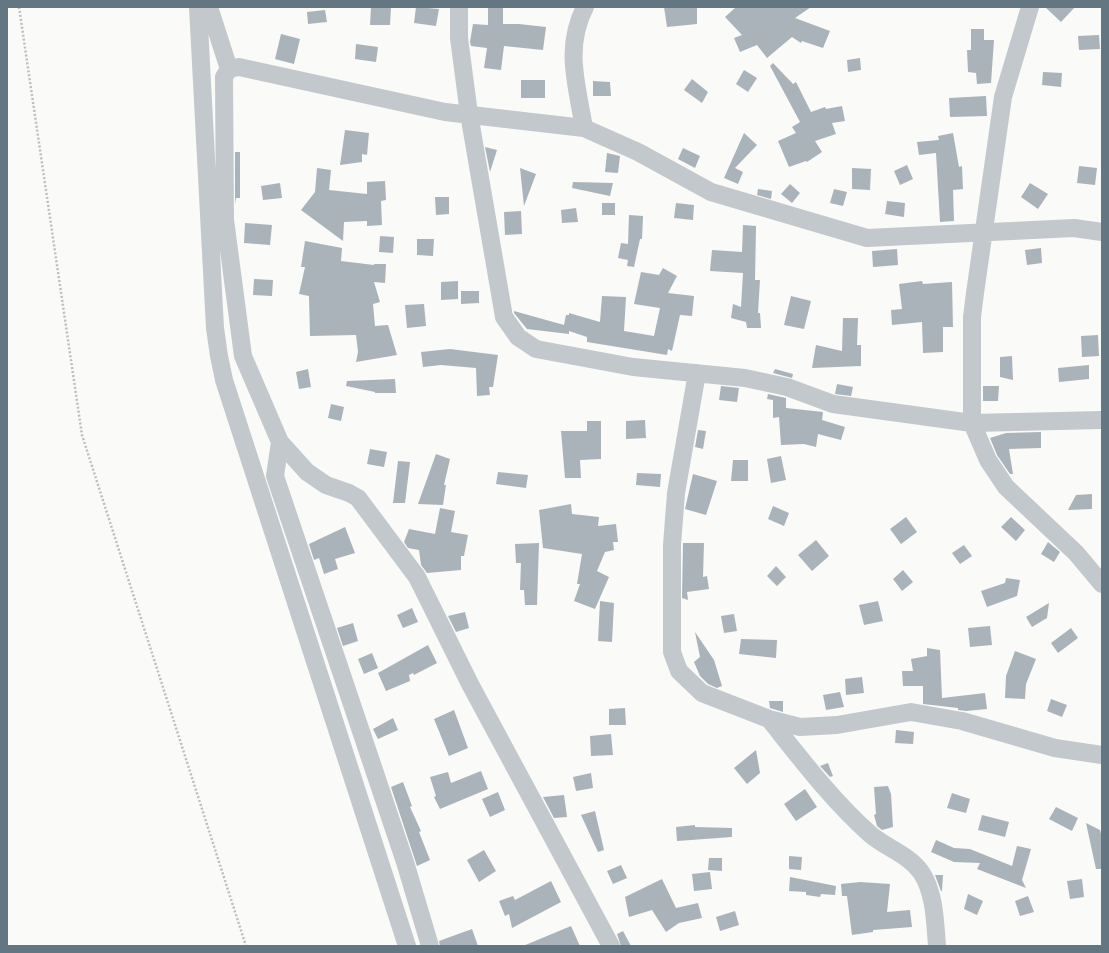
<!DOCTYPE html>
<html>
<head>
<meta charset="utf-8">
<style>
	body { margin:0 }
	#map { position:relative; width:1109px; height:953px; overflow:hidden; background:#fafaf8; font-family:"IBM Plex Sans",sans-serif }
	canvas { display:block }
	.frame { position:absolute; inset:0; border:8px solid #657683; pointer-events:none }
</style>
</head>
<body>
<div id="map">
<canvas width="1109" height="953"></canvas>
<div class="frame"></div>
</div>
<script>
const ctx = document.querySelector('canvas').getContext('2d');
ctx.lineJoin = 'round';
function fill(path, color) { ctx.fillStyle = color; ctx.fill(path, 'evenodd'); }
function strokePath(path, color, width, dash) { ctx.strokeStyle = color; ctx.lineWidth = width; ctx.lineCap = dash ? 'butt' : 'round'; ctx.setLineDash(dash || []); ctx.stroke(path); }
const building = new Path2D(`
	M371 7H391L390 25H370Z
	M416 7 439 9 436 26 414 23Z
	M488 7H503V24H519L546 27 543 50 504 46 501 70 484 68 487 48 471 46 470 42 473 24 488 25Z
	M664 7H697V24L667 27Z
	M736 7H811L795 18 830 31 823 48 802 41 801 43 792 37 767 58 757 45 740 52 734 38 742 35 725 17Z
	M1045 7H1075L1061 22Z
	M325 10 327 22 308 24 307 12Z
	M971 29H984V40H994L991 83 977 84 976 73 968 72 967 50H971Z
	M281 34 300 39 294 64 275 59Z
	M1099 35 1100 49 1079 50 1078 36Z
	M356 44 378 47 376 62 355 59Z
	M860 58 861 70 848 72 847 60Z
	M773 63 793 84 796 82 811 112 825 107 826 109 842 106 845 121 832 123 836 134 815 141 822 152 807 162 806 161 789 167 778 141 796 133 792 127 800 122 770 66Z
	M744 70 757 78 748 92 736 84Z
	M1043 72 1062 73 1061 87 1042 85Z
	M692 79 708 92 702 103 684 90Z
	M521 80H545V98H521Z
	M593 81 610 82 611 96H593Z
	M986 96 987 116 950 117 949 98Z
	M345 130 369 133 367 155 362 154V162L340 165Z
	M744 133 757 145 735 168 743 172 738 184 724 178Z
	M953 133 959 167 962 166 963 189 953 190 954 221 940 222 936 153 919 155 917 142 939 140 938 136Z
	M485 147 497 150 490 172Z
	M683 148 700 156 695 168 678 159Z
	M235 152H240V198H236L235 204Z
	M607 153 620 156 618 173 605 172Z
	M907 165 913 179 900 185 894 171Z
	M1079 166 1097 168 1095 185 1077 183Z
	M317 168 331 170 329 190 367 194V182L385 181 386 200 381 201 382 225 367 226V221L344 222 343 241 301 210 315 192Z
	M520 168 536 174 524 206Z
	M852 168 871 169 870 190 852 189Z
	M573 182 613 183 610 196 572 188Z
	M280 183 282 198 263 200 261 186Z
	M1030 183 1048 194 1038 209 1021 197Z
	M790 184 800 193 792 203 781 194Z
	M758 189 772 191 771 199 757 195Z
	M834 189 847 192 843 206 830 203Z
	M435 197H449V214L436 215Z
	M887 201 905 203 904 217 885 214Z
	M602 203H615V215H602Z
	M676 203 694 205 693 220 674 218Z
	M576 208 578 222 562 223 561 210Z
	M521 211 522 234 505 235 504 212Z
	M629 215 643 216 642 239H640L634 267 627 266 628 260 618 258 621 243 628 244Z
	M245 223 272 225 270 245 244 243Z
	M743 225 756 226 755 280H760L758 313H760L761 328H747L746 322 731 318 733 304 741 307 743 273 710 271 712 250 742 252Z
	M380 236 394 237 393 253 379 252Z
	M417 239H434L433 256 417 255Z
	M305 241 342 248 341 261 374 265V264H386L385 283 374 282 380 302 373 304 375 326 388 325 397 355 356 362 358 352 356 335 310 336 309 296 299 294 305 267H301Z
	M1041 248 1042 263 1027 265 1025 250Z
	M897 249 898 265 873 267 872 251Z
	M663 268 677 276 668 293 694 296 692 316 680 315 672 351 668 349 667 355 587 342V337L569 331V334L527 329 514 313V311L564 325 566 315H569V313L600 322 602 296 626 297 624 331 654 336 660 308 634 304 641 272 659 275Z
	M254 279 273 280 272 296 253 295Z
	M458 281V299L441 300V282Z
	M922 281 923 284 952 282 953 327H943V352L923 353 922 322 892 325 891 310 902 309 899 284Z
	M461 291H479V303L461 304Z
	M791 296 811 301 804 329 784 325Z
	M424 304 426 326 407 328 405 305Z
	M843 318H858L857 345H861V366L812 368 816 345 842 351Z
	M1098 335 1099 356 1082 357 1081 336Z
	M450 349 498 355 493 387H489L490 395 477 396 476 368 441 365 423 367 421 352Z
	M1012 356 1013 380 1000 377V357Z
	M1089 365V379L1059 382 1058 368Z
	M308 369 311 387 299 389 296 372Z
	M775 369 793 374 792 378 773 373Z
	M395 379 396 393H375V392L346 386 347 381Z
	M837 384 853 387 851 396 835 394Z
	M721 386 739 388 737 402 719 400Z
	M983 386H999L998 401H983Z
	M768 394 786 398V408L823 412 822 420 845 427 841 440 818 434 816 447 804 444 781 445 779 417 773 418V400L767 399Z
	M331 404 344 407 341 421 328 418Z
	M645 420 646 438 626 439V421Z
	M587 421H601V459L580 460 581 478H565L561 431H587Z
	M698 430 706 431 703 449 695 447Z
	M1041 432V448L1009 449 1013 474H1010L997 455 990 438 1006 433Z
	M370 449 387 452 384 467 367 464Z
	M436 454 450 459 444 485H446L443 505 418 504Z
	M781 456 786 480 771 483 767 459Z
	M733 460H748V481H731Z
	M398 461 410 462 405 503H393Z
	M498 472 528 475 526 488 496 484Z
	M637 473 661 474 660 487 636 485Z
	M693 474 717 481 706 515 685 509Z
	M1092 494V509L1068 510 1076 495Z
	M571 504 572 514 599 517 598 526 616 524 618 542H613L614 550 605 552 597 571 609 577 595 609 574 601 580 584H577L582 554 543 548 539 510Z
	M773 506 789 513 784 526 768 519Z
	M440 508 455 511 451 532 468 535 464 556H461V570L427 573 421 565 419 550 408 548 404 542 409 529 435 534Z
	M906 517 917 532 901 544 890 529Z
	M1011 517 1025 530 1016 541 1001 527Z
	M345 527 355 553 335 559 338 569 324 574 319 558 314 560 309 544Z
	M816 540 829 556 812 571 798 555Z
	M1048 542 1060 552 1054 562 1041 554Z
	M539 543 537 605H525L524 590H520L521 563H516L515 544Z
	M683 543H704L703 577 707 576 709 589 687 592 688 600 682 598Z
	M964 545 972 556 960 564 952 553Z
	M776 566 786 577 777 586 767 576Z
	M903 570 913 582 902 591 893 579Z
	M1006 578 1020 580 1017 596 987 607 981 591 1005 583Z
	M600 601 614 603 612 642 598 641Z
	M878 601 883 621 864 625 859 605Z
	M1049 603 1047 618 1032 627 1026 617Z
	M412 608 418 622 403 628 397 615Z
	M465 612 469 628 456 632 448 616Z
	M734 614 737 631 724 633 721 616Z
	M353 623 358 641 343 646 337 628Z
	M990 626 992 645 970 647 968 628Z
	M1071 628 1078 638 1058 653 1051 643Z
	M695 632 714 660 722 686 717 688 708 684 700 676 694 662 700 657Z
	M741 639 777 640 776 658 739 654Z
	M428 645 437 663 414 675 413 673 409 675 410 681 386 691 378 673Z
	M927 648 940 650 942 698 985 693 987 709 966 711 958 710V708L923 704V686H903L902 671H913L911 659 927 656Z
	M1015 651 1036 659 1026 684 1025 699 1005 698 1006 676Z
	M372 653 378 668 364 674 358 659Z
	M862 677 864 693 846 695 845 679Z
	M840 692 844 707 826 710 823 695Z
	M1051 699 1067 705 1062 717 1047 711Z
	M769 701H783V712L770 708Z
	M625 708 626 725H609V709Z
	M454 710 468 748 449 756 434 719Z
	M393 718 398 730 378 739 373 729Z
	M896 730 914 732 913 744 895 743Z
	M611 734 613 755 591 756 590 736Z
	M756 750 760 773 747 784 734 768Z
	M828 763 833 776 830 777 820 766Z
	M481 771 488 789 440 809 434 797 436 796 430 777 448 772 451 783Z
	M591 773 593 788 576 791 573 777Z
	M403 782 412 806 410 807 421 831 419 832 430 860 417 866 391 787Z
	M888 786 891 794 893 827 882 830 877 826 874 815 876 814 874 787Z
	M805 789 817 807 796 821 784 804Z
	M498 792 505 810 490 817 482 799Z
	M952 793 970 799 966 813 947 808Z
	M564 795 567 817 554 818 543 797Z
	M1056 807 1078 818 1072 831 1049 819Z
	M595 811 604 850 598 852 581 815Z
	M982 815 1009 822 1005 837 978 830Z
	M1086 823 1100 830 1102 838V869H1096Z
	M695 825V827L732 828V837L677 841 676 827Z
	M936 840 954 848 970 849 1012 866 1017 846 1031 849 1022 880 1026 888 977 869 980 863 954 862 931 852Z
	M484 850 496 871 479 882 467 860Z
	M789 856 802 857 801 870 789 869Z
	M709 858H722V871L708 870Z
	M621 865 627 878 613 884 607 871Z
	M710 872 712 889 694 891 692 874Z
	M935 875H943L942 891H941Z
	M790 877 836 886 835 895 821 894 820 897 806 895V892L789 891Z
	M662 879 676 908 698 903 702 918 679 923 666 932 652 910 629 917 625 897Z
	M1082 879 1084 897 1070 899 1067 881Z
	M551 881 561 902 512 928 509 914 505 916 499 901 513 896 515 900Z
	M860 882 890 884 887 912 910 910 912 927 873 930V932L852 935 847 896H842L841 884Z
	M968 894 983 901 977 915 964 909Z
	M1028 896 1034 912 1020 916 1015 901Z
	M735 911 739 925 720 931 716 917Z
	M571 926 580 946H523Z
	M472 929 478 946H440L439 941Z
	M623 931 631 946H621L617 934Z`);
const path = new Path2D(`
	M19 7 82 435 246 946`);
const minor = new Path2D(`
	M198 7 215 328 219 356 224 380 407 946
	M209 7 229 69
	M459 7V38L469 114 504 317 518 337 536 349 633 367 745 378 787 387 833 404 972 423 1102 420
	M1030 7 1003 97 975 293 972 317V423L988 460 1006 487 1076 553 1102 584
	M584 128C577 85 564 48 585 7
	M697 373 676 493 672 545V652L679 671 702 693 769 719 800 727 837 725 911 712 962 721 1055 748 1102 755
	M280 442 275 476 405 862 430 946
	M769 719C801 759 832 800 870 834 886 848 908 854 921 872 935 893 935 922 937 946
	M611 946 470 684 417 577 358 498 349 493 326 485 307 472 280 442 243 356 225 220 224 77 229 69 239 67 445 112 584 128 638 152 711 192 867 238 1074 228 1102 232`);
fill(building, '#aab3b9');
strokePath(path, '#bbbfc2', 2.5, [2, 2]);
strokePath(minor, '#c3c8cc', 18);
</script>
</body>
</html>
